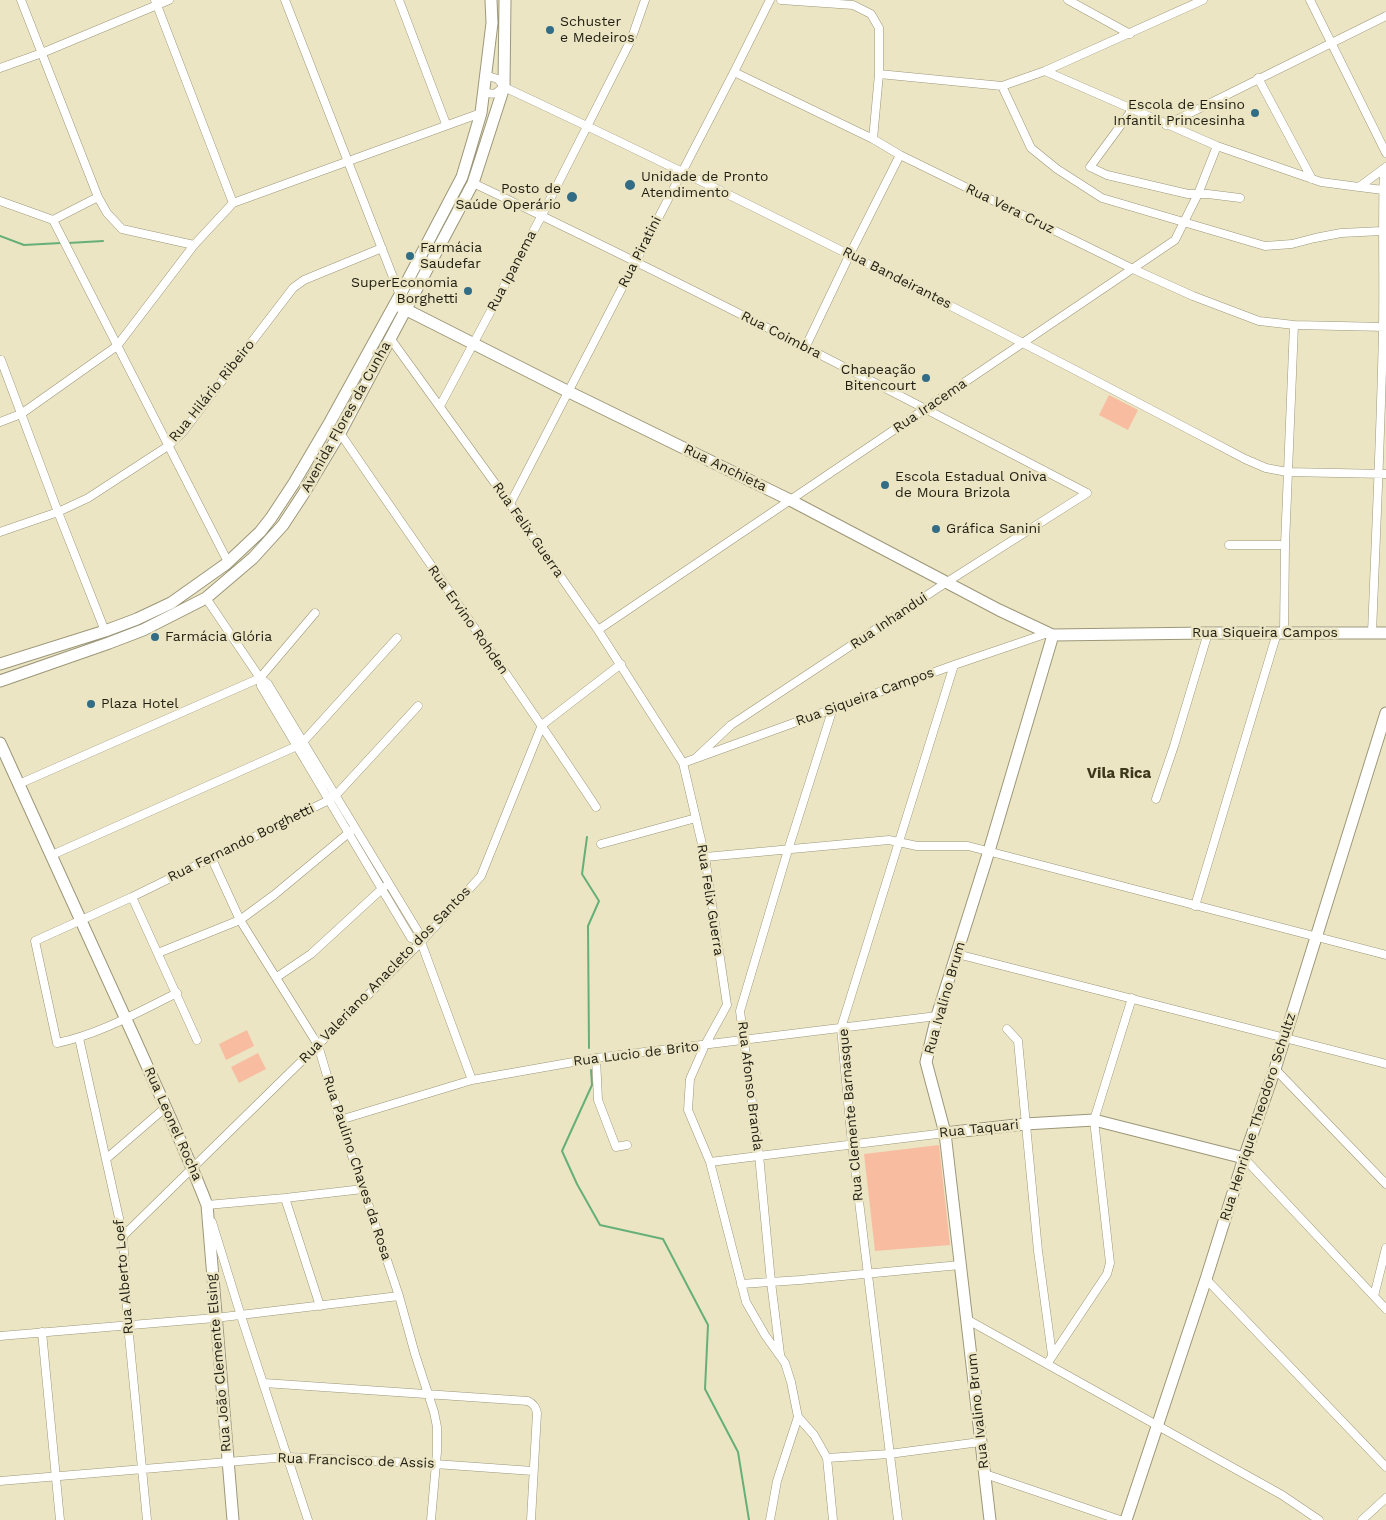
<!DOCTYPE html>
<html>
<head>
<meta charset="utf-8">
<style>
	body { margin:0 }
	canvas { display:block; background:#ebe5c4 }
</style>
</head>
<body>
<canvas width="1386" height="1520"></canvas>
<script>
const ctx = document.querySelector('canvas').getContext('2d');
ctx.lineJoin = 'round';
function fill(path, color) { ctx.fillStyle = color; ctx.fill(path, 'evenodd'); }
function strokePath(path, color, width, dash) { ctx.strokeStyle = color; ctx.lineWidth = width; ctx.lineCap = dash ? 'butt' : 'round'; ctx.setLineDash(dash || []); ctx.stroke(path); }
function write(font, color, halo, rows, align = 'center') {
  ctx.font = font + ' "Work Sans",sans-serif'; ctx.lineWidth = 5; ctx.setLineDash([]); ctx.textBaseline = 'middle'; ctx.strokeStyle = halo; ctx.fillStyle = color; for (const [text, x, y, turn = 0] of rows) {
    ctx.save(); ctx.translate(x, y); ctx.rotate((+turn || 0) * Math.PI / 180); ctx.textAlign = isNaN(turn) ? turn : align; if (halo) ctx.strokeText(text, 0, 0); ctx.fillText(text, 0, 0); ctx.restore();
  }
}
const green = new Path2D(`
	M1109 395 1138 410 1128 430 1099 415Z
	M247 1030 254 1046 226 1060 219 1044Z
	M258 1053 266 1069 239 1083 231 1067Z
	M939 1145 950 1245 875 1251 864 1154Z`);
const stream = new Path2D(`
	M0 236 24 245 61 243
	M68 243 103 241
	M587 837 582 874 599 901 588 926 589 1048
	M591 1070 592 1085 562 1151 577 1184 600 1225 663 1239 708 1325 705 1389 738 1452 749 1520`);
const street = new Path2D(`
	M21 0 98 197 107 213 122 229 194 245
	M155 0 233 203
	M285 0 400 295
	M399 0 446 124
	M781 0 853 5 871 14 879 28V74L873 139
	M1068 0 1130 34
	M1310 0 1386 153
	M0 68 42 53 169 0
	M1045 71 1217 146 1321 182 1359 187 1386 167
	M734 72 873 139 900 155 1133 269 1193 296 1259 321 1294 325 1386 327
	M879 74 1002 86 1045 71 1203 0
	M485 78 491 77 498 79 504 87
	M1258 78 1312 179
	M1002 86 1031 148 1057 169 1102 198 1265 246 1292 244 1315 238 1341 233 1382 231
	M504 87C755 204 1001 330 1245 459L1266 468 1287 472 1386 474
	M484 91C493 96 496 94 503 87
	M1132 110 1090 167 1107 175 1188 194H1208L1240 198
	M1166 125 1386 16
	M473 183C680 281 884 387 1087 493
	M1359 187 1383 190
	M0 201 53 220
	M53 220 228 562
	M53 220 98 197
	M390 338 510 504 598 630 683 763 705 857 727 1005 705 1045 690 1079 688 1110 710 1162 746 1302 765 1335 785 1363 791 1382 798 1417 777 1481 770 1520
	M805 348 850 254 900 155
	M1 360 58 512 105 631
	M440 406 542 215 631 40 645 0
	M0 422 21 414 117 346 194 245 233 203 481 113
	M340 433C425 558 513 681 596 807
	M510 504 734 72 770 0
	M0 532 58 512 88 498 168 446 182 433 293 288 304 280 382 248
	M1229 545H1285
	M206 598 260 678 268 684 419 933 421 942 472 1080
	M598 630 1175 240 1198 194 1217 146
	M1284 633 1285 545 1294 325
	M1372 633C1376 532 1381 430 1383 329 1384 275 1382 222 1384 169
	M260 678 261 686 411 938 421 942
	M697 757 731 725 947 582 1087 493
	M683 763 954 665 1048 633
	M19 784 260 678 315 613
	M1156 799 1174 746 1208 633
	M601 844 696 818
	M52 855 297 746 303 742 397 638
	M211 857 240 920 318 1045 340 1120 399 1296 415 1354 434 1412 437 1427V1452L431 1520
	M705 857 889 840 917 846H968L1386 955
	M132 897 197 1040
	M1195 906 1277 633
	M158 953 240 920 274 895 351 831
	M957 954 1386 1064
	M277 977 311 954 384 887
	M177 993C138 1012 100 1034 57 1043L35 941 132 897 329 800 336 795 418 706
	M1007 1029 1018 1041 1038 1251 1052 1355
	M79 1038 123 1236 128 1325 147 1520
	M596 1058 598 1100 616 1147 627 1145
	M1275 1069 1386 1184
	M340 1120 472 1080 596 1058 937 1016
	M1244 1158 1386 1309
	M106 1159 166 1107
	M710 1162 945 1133
	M285 1198 320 1306
	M208 1208 207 1205 285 1198 363 1189
	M212 1222 241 1316 308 1520
	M123 1236 318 1045 421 942 481 876 542 725 621 664
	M1206 1279 1386 1467
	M741 1284 800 1280 960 1265
	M1374 1296 1386 1248
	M968 1320 1282 1495 1319 1520
	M42 1332 60 1520
	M0 1336 215 1318 399 1296
	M780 1354 771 1282 759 1155 740 1011 788 850 833 708
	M1047 1364 1107 1274 1110 1263 1094 1120 1132 998
	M264 1383 528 1401C534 1404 536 1407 537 1413L531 1520
	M798 1417 814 1435 827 1458 833 1520
	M827 1458 889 1454 980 1442
	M985 1474 1120 1520
	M0 1481 287 1457 435 1464 533 1471
	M898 1520 852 1144 841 1028 954 665
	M1362 1520 1386 1498`);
const secondary = new Path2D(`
	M395 304 569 392 790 500 999 610 1048 633 1053 635 1208 633H1386
	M0 664 105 631 137 619 171 603 226 564 260 532 271 518 294 483 330 422 400 295 462 177 481 113 492 23 491 0
	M0 681 109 643 143 630 206 598 253 558 283 525 304 493 340 433 473 183 504 87 505 0
	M0 743C45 841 90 939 134 1037 159 1093 185 1148 207 1205L233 1520
	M945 1133 1025 1124 1094 1120 1244 1158
	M990 1520 945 1133 926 1062 937 1016 989 851 1053 635
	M1126 1520 1206 1279 1244 1158 1275 1069 1386 713`);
const markers = [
	[550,30,5,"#326d85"],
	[1255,113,5,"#326d85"],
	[630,185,6,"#326d85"],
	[572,197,6,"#326d85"],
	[410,256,5,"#326d85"],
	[468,291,5,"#326d85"],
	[926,378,5,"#326d85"],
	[885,485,5,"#326d85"],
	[936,529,5,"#326d85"],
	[155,637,5,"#326d85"],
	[91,704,5,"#326d85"]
];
const poiNames = [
	["Schuster",560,22],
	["e Medeiros",560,38],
	["Escola de Ensino",1245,105,"right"],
	["Infantil Princesinha",1245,121,"right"],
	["Unidade de Pronto",641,177],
	["Atendimento",641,193],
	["Posto de",561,189,"right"],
	["Saúde Operário",561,205,"right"],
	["Farmácia",420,248],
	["Saudefar",420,264],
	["SuperEconomia",458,283,"right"],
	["Borghetti",458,299,"right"],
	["Chapeação",916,370,"right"],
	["Bitencourt",916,386,"right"],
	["Escola Estadual Oniva",895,477],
	["de Moura Brizola",895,493],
	["Gráfica Sanini",946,529],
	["Farmácia Glória",165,637],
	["Plaza Hotel",101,704]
];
const streetNames = [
	["Rua Vera Cruz",1010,209,26],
	["Rua Piratini",640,252,-63],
	["Rua Ipanema",512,271,-62],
	["Rua Bandeirantes",897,278,27],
	["Rua Coimbra",781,335,27],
	["Rua Hilário Ribeiro",212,391,-51],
	["Rua Iracema",930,406,-34],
	["Avenida Flores da Cunha",346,417,-61],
	["Rua Anchieta",725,468,26],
	["Rua Felix Guerra",528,530,55],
	["Rua Ervino Rohden",468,620,55],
	["Rua Inhandui",889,621,-34],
	["Rua Siqueira Campos",1265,633],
	["Rua Siqueira Campos",865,697,-20],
	["Rua Fernando Borghetti",241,843,-26],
	["Rua Felix Guerra",710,900,81],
	["Rua Valeriano Anacleto dos Santos",385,975,-46],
	["Rua Ivalino Brum",945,998,-74],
	["Rua Lucio de Brito",636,1054,-7],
	["Rua Afonso Branda",750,1086,83],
	["Rua Clemente Barnasque",851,1115,-95],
	["Rua Henrique Theodoro Schultz",1258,1117,-72],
	["Rua Leonel Rocha",173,1124,66],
	["Rua Taquari",979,1129,-6],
	["Rua Paulino Chaves da Rosa",357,1168,72],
	["Rua Alberto Loef",124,1277,-95],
	["Rua João Clemente Elsing",219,1363,-95],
	["Rua Ivalino Brum",978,1411,-96],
	["Rua Francisco de Assis",356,1461,2]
];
const neighbourhoodNames = [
	["Vila Rica",1119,774]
];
fill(green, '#f8bda0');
strokePath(stream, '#66b078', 2);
strokePath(street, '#9c9778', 9);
strokePath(secondary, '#9c9778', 13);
strokePath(street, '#fff', 8);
strokePath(secondary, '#fff', 11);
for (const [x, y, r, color] of markers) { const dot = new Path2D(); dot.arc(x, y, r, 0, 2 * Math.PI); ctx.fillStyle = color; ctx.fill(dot); strokePath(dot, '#ebe5c4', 2); }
write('14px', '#201e12', '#ebe5c4', poiNames, 'left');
write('14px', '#201e12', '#ebe5c4', streetNames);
write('bold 15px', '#3d381c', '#ebe5c4', neighbourhoodNames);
</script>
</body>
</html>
